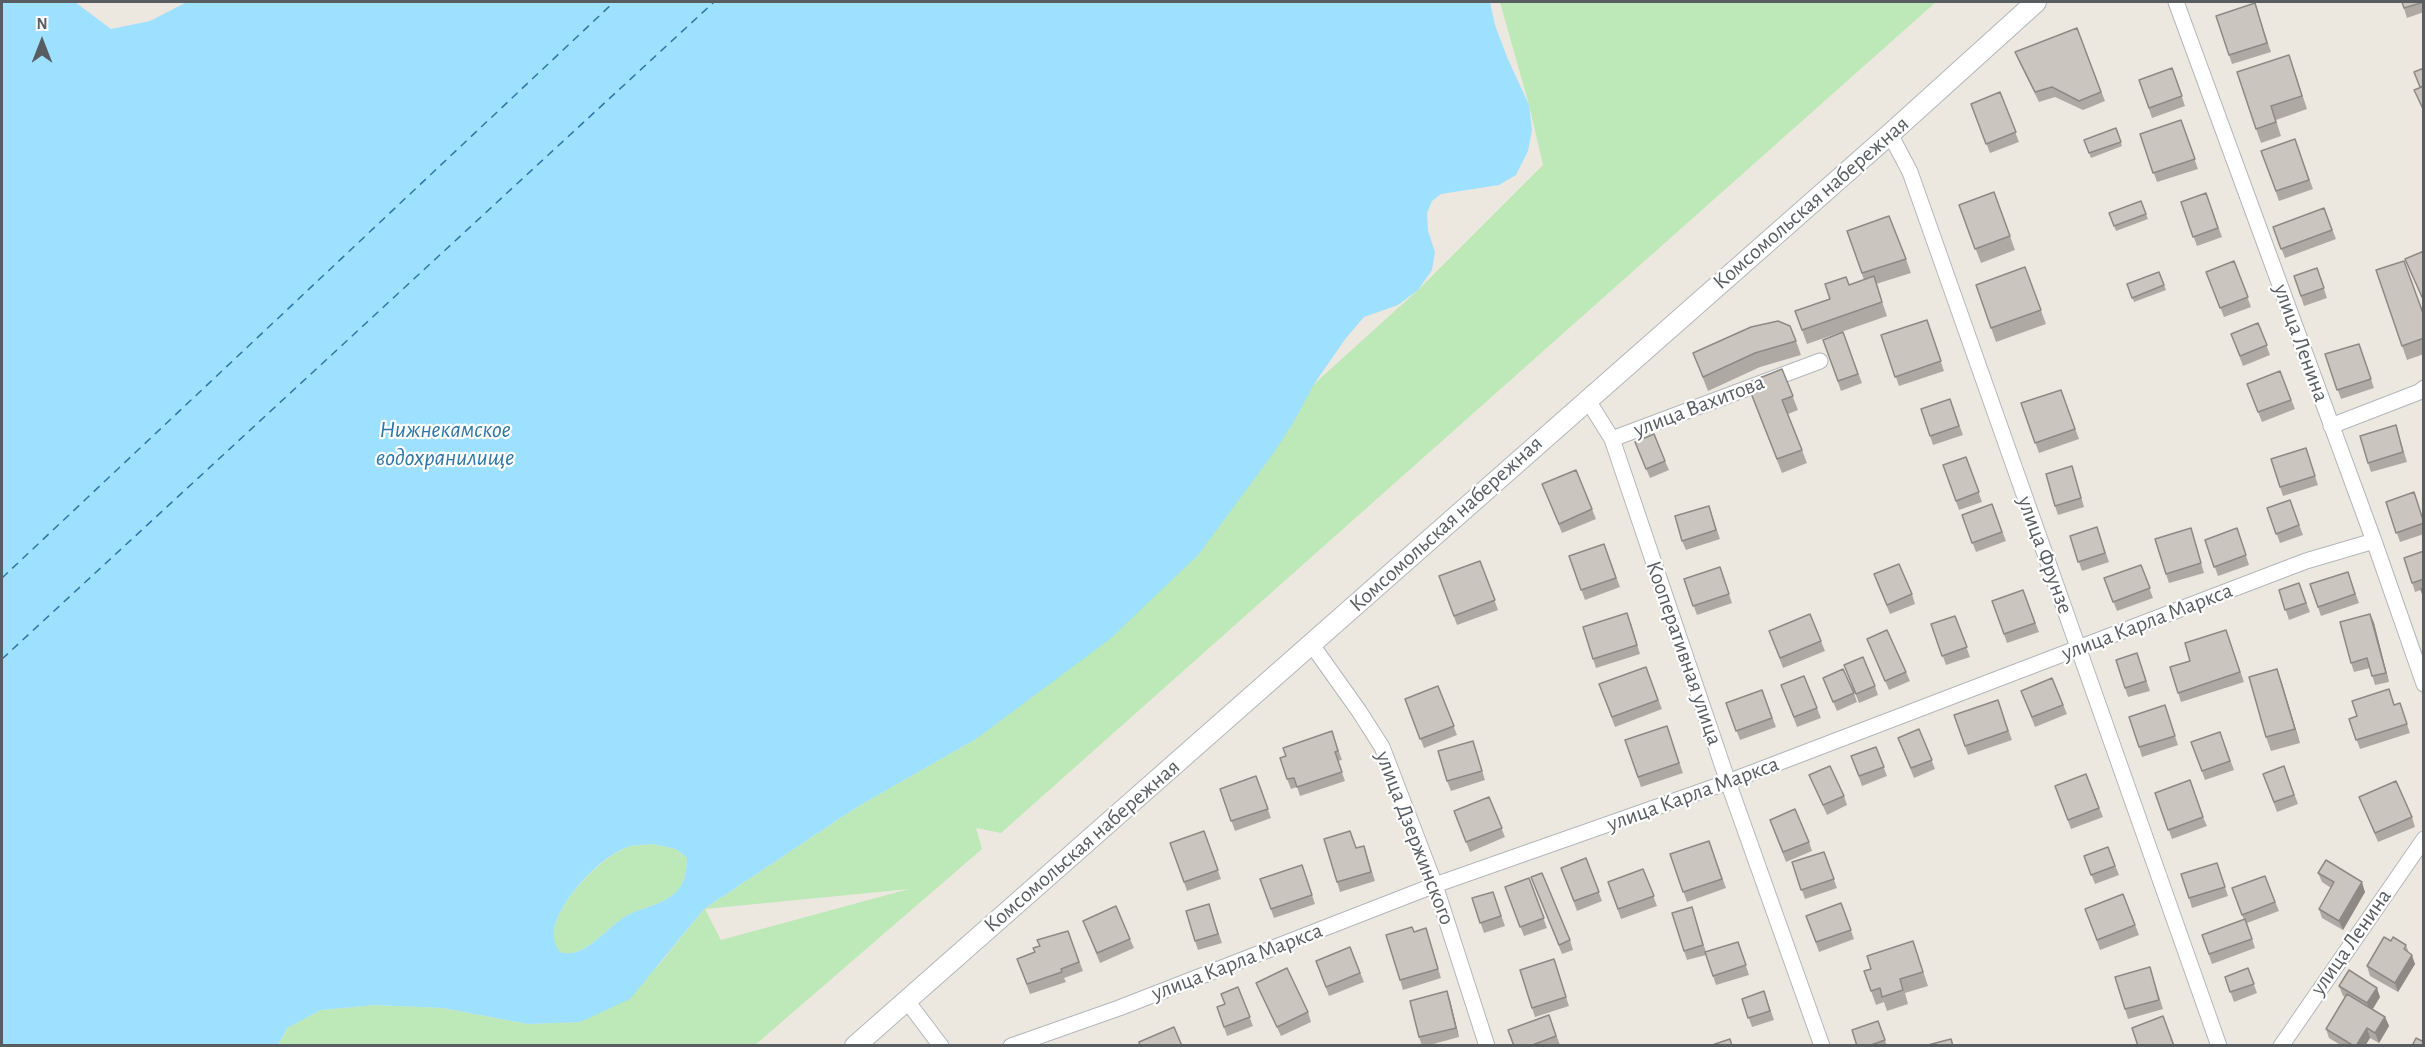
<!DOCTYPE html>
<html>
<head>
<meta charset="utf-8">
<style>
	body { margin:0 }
	#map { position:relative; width:2425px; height:1047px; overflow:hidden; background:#ede8df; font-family:"Alegreya Sans",sans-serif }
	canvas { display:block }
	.frame { position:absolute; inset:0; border:3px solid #585d62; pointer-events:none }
	.north { position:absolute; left:12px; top:12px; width:60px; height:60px; -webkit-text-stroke:4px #fff; paint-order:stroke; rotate:0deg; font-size:16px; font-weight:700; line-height:24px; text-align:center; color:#585d62 }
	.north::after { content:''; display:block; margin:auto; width:21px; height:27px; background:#585d62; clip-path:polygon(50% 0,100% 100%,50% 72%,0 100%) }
</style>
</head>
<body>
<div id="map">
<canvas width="2425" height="1047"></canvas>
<div class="frame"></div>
<div class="north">N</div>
</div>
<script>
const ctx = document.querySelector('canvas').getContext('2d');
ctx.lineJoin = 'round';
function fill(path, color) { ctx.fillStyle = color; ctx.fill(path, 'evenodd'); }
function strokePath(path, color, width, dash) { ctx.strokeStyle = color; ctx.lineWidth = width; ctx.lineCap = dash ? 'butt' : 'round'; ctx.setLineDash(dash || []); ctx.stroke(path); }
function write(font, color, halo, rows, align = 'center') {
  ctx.font = font + ' "Alegreya Sans",sans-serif'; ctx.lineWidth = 4.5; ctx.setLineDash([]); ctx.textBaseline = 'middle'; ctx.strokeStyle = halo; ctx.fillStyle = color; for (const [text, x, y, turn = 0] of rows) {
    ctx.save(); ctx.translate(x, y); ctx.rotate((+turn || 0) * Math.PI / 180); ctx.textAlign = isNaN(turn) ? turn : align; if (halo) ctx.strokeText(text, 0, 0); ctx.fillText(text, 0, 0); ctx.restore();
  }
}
const green = new Path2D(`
	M1500 2H1936L1001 833 976 828 982 849 755 1045 278 1046 287 1028 321 1010 375 1005 443 1008 528 1024 580 1022 657 967 704 909 857 807 976 739 1314 384 1418 290 1543 165 1529 105ZM909 889 721 940 705 909Z
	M653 844 676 849 687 858C686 871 686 882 676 892 664 904 644 907 630 914 607 925 586 960 559 952 555 945 553 939 554 930 558 902 599 859 625 848 633 844 644 845 653 844Z`);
const water = new Path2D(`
	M2 2H75L111 29 150 21 187 2H1490L1495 25 1507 57 1529 105 1532 130 1528 151 1516 175 1499 185 1441 194 1432 201 1427 213 1428 231 1435 252 1432 270 1418 290 1398 305 1364 317 1346 338 1314 384 1293 423 1272 455 1198 555 1110 639 976 739 857 807 704 909 630 999 580 1022 528 1024 443 1008 375 1005 321 1010 287 1028 278 1045H2ZM653 844 676 849 687 858C686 871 686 882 676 892 664 904 644 907 630 914 607 925 586 960 560 952 555 945 553 939 554 930 558 902 599 858 625 848 633 844 644 845 653 844Z`);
const ferry = new Path2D(`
	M2 578 614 2
	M2 659 714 2`);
const minor = new Path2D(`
	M2176 2 2374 541 2424 684
	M1890 134 1910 172 2219 1046
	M1587 399 1612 439 1728 782 1822 1046
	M2331 426 2419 392 2424 388
	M1612 439 1820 361
	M1312 645 1359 711 1382 747 1435 885 1487 1046
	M907 1001 941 1046
	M1011 1046 1119 1008 1435 885 1728 782 2306 561 2374 541
	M2281 1046 2424 839`);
const tertiary = new Path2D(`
	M855 1046 1890 134 2036 2`);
const wall = new Path2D(`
	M2402 2H2424V12L2407 18Z
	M2255 3 2271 52 2232 64 2229 55Z
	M2077 28 2105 101 2083 110 2055 97 2039 102 2019 62 2015 52Z
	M2172 68 2185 106 2152 118 2139 80Z
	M2294 69 2307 109 2276 120 2281 136 2261 143 2256 129Z
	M2000 92 2019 142 1990 153 1971 104Z
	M2181 120 2198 169 2157 182 2140 134Z
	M2116 128 2122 146 2091 158 2084 140Z
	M2295 139 2313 189 2279 201 2261 151Z
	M1994 192 2015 250 1981 263 1959 205Z
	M2206 193 2222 237 2197 246 2181 202Z
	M2141 201 2148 219 2116 231 2109 213Z
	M2324 208 2336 239 2285 258 2273 227Z
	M1847 231 1906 259 1911 273 1876 284 1887 316 1807 344 1795 311 1830 299 1849 285 1864 280Z
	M2424 251V303L2405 259Z
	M2234 261 2251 307 2224 317 2206 272Z
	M2025 267 2046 324 1996 342 1976 285Z
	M2317 268 2327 298 2304 306 2294 276Z
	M2376 270 2424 316V354L2407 360Z
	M2159 272 2166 290 2134 302 2127 284Z
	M1927 320 1944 371 1899 386 1881 335Z
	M2258 323 2270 355 2243 366 2231 334Z
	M1843 332 1862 383 1841 391 1823 340Z
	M1796 341 1801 355 1760 367 1708 391 1693 353Z
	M2359 344 2374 388 2341 399 2325 354Z
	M1782 369 1798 410 1788 414 1807 463 1782 473 1752 397Z
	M2280 371 2295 409 2262 422 2247 384Z
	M2061 390 2079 439 2039 453 2021 403Z
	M1950 399 1963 435 1933 445 1921 409Z
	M2396 425 2407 462 2371 472 2368 463Z
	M1635 442 1665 461 1669 470 1650 478Z
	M1966 457 1982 502 1959 510 1943 465Z
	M2309 458 2318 485 2283 496 2280 487Z
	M2075 476 2084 507 2058 515 2055 506Z
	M1542 484 1592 509 1596 519 1562 533Z
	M2290 500 2303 535 2280 543 2267 508Z
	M2386 502 2424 521V534L2400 542Z
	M1992 504 2006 541 1976 552 1962 515Z
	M1709 506 1720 539 1686 550 1682 541Z
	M2097 527 2109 562 2082 571 2070 536Z
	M2191 528 2204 573 2169 583 2166 574Z
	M2237 528 2249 565 2218 576 2205 540Z
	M1604 544 1620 587 1585 600 1569 556Z
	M2424 551V598L2421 590 2415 592 2404 558Z
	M1480 561 1498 610 1457 625 1439 576Z
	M2141 565 2153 598 2117 611 2104 578Z
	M1720 567 1732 603 1697 615 1684 579Z
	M2348 572 2359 603 2321 616 2310 584Z
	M1877 583 1912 594 1915 604 1890 614Z
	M2299 583 2310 612 2289 620 2279 590Z
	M2023 590 2039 632 2007 643 1992 601Z
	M2370 614 2374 623 2389 682 2375 685 2370 668 2354 672 2351 663Z
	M1955 616 1970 657 1946 665 1931 624Z
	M1631 623 1640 654 1596 668 1593 659Z
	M2226 630 2244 682 2181 702 2170 667 2190 661Z
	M1769 631 1821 641 1825 651 1783 668Z
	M1867 639 1906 672 1910 681 1889 690Z
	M2137 653 2150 691 2128 697 2125 688Z
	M1844 665 1875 686 1878 695 1859 703Z
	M1646 667 1662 709 1615 727 1599 684Z
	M2277 669 2300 743 2271 751 2266 737Z
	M1804 676 1821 718 1797 727 1781 685Z
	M1823 678 1854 693 1857 702 1837 711Z
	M2052 678 2067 714 2035 727 2021 691Z
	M1438 686 1457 735 1424 748 1405 699Z
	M1762 690 1776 727 1740 740 1726 703Z
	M1998 700 2012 740 1968 755 1954 715Z
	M2400 703 2410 733 2360 749 2349 719Z
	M2168 715 2178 745 2142 757 2139 747Z
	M1667 726 1683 773 1641 787 1625 740Z
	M1919 729 1935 769 1914 778 1898 738Z
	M1332 731 1342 760 1338 761 1345 781 1300 796 1297 787 1291 789 1287 779 1286 756Z
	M2220 732 2234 770 2205 780 2191 742Z
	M1473 741 1485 780 1451 791 1447 781Z
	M1876 747 1887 776 1862 786 1851 756Z
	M2284 766 2298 804 2277 812 2263 774Z
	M2086 774 2103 817 2071 829 2055 786Z
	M1809 775 1844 796 1847 805 1827 815Z
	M1256 776 1271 818 1235 831 1220 789Z
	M2155 793 2203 817 2207 826 2172 839Z
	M1489 797 1505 837 1470 852 1454 811Z
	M2359 797 2412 817 2415 827 2378 842Z
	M1773 829 1809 842 1812 851 1786 862Z
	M1204 831 1221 879 1187 891 1170 843Z
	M1709 841 1726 888 1687 902 1670 854Z
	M2108 847 2119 875 2095 884 2084 856Z
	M1356 848 1367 855 1375 881 1340 892 1337 882Z
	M1824 852 1837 888 1805 899 1792 862Z
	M1586 858 1602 901 1577 911 1561 868Z
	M2217 863 2228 896 2192 908 2189 898Z
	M1302 865 1315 904 1274 918 1260 879Z
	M1643 869 1657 906 1621 919 1608 882Z
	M2318 873 2365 892 2343 930 2322 918 2319 909 2331 888 2322 882Z
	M2265 876 2279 911 2247 923 2255 948 2212 964 2202 935 2244 920 2232 888Z
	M1529 878 1547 928 1524 936 1505 887Z
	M1535 887 1570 940 1573 950 1562 954Z
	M1493 892 1505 926 1484 933 1472 898Z
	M2123 894 2139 935 2100 950 2085 909Z
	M1841 903 1854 939 1819 952 1806 916Z
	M1209 904 1222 943 1198 950 1195 941Z
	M1692 907 1706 952 1738 942 1749 975 1716 985 1706 955 1687 960 1684 951Z
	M1083 921 1130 939 1134 948 1100 963Z
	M1426 928 1441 978 1403 990 1400 980 1414 932Z
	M1068 931 1083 971 1064 978 1066 982 1030 994 1017 959 1035 952 1040 946Z
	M1913 941 1928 986 1905 993 1908 1004 1887 1011 1884 1002 1876 1005 1864 971 1871 969Z
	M2391 941 2406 945 2409 953 2415 964 2398 992 2370 976 2367 966Z
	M1350 947 1364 982 1329 996 1316 961Z
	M2150 967 2163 1009 2128 1019 2125 1009Z
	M2248 968 2257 993 2234 1002 2225 977Z
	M1557 969 1569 1006 1535 1017 1532 1008Z
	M1256 983 1308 1012 1311 1022 1281 1036 1260 992Z
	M2339 986 2380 997 2373 1009 2385 1017 2389 1026 2379 1043 2370 1038 2365 1046H2342L2329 1038 2326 1029 2345 997 2343 996Z
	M1238 987 1253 1026 1227 1036 1217 1007 1225 1004Z
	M1764 991 1774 1020 1752 1027 1742 999Z
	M1450 1000 1459 1037 1426 1046H1422L1419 1037Z
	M1549 1015 1560 1045 1514 1046Z
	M1878 1021 1887 1046H1857Z`);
const shadedWall = new Path2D(`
	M2370 614 2374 623 2389 682 2386 673Z
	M2277 669 2282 683 2300 743 2295 729Z
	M2362 882 2365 892 2343 930 2339 921Z
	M2412 955 2415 964 2398 992 2395 983Z
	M2377 988 2380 997 2370 1013 2367 1003Z
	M1447 991 1450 1000 1459 1037 1456 1028Z
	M2385 1017 2389 1026 2379 1043 2375 1033Z
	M2367 1028 2370 1038 2365 1046H2356Z`);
const building = new Path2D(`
	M2402 2H2424L2404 8Z
	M2255 3 2267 43 2229 55 2216 16Z
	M2077 28 2101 92 2079 101 2052 87 2035 92 2015 52Z
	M2289 55 2302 96 2271 106 2276 122 2256 129 2237 72Z
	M2172 68 2182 96 2149 108 2139 80Z
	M2424 68V86L2420 87 2414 72Z
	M2424 86V111L2414 90Z
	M2000 92 2016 132 1986 144 1971 104Z
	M2181 120 2195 159 2153 173 2140 134Z
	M2116 128 2121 142 2089 153 2084 140Z
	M2295 139 2309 180 2276 191 2261 151Z
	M1994 192 2010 236 1975 249 1959 205Z
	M2206 193 2218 228 2193 237 2181 202Z
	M2141 201 2146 214 2114 226 2109 213Z
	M2324 208 2332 230 2281 249 2273 227Z
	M1889 216 1906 259 1862 273 1847 231Z
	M2424 251V296L2422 297 2405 259Z
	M2234 261 2248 297 2220 308 2206 272Z
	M2404 261 2424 316V338L2402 346 2376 270Z
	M2025 267 2041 310 1991 328 1976 285Z
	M2317 268 2324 288 2301 296 2294 276Z
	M2159 272 2164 285 2132 298 2127 284Z
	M1874 276 1882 302 1802 330 1795 311 1830 299 1825 284 1846 277 1849 285Z
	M1927 320 1941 361 1895 377 1881 335Z
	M1778 321 1790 326 1796 341 1755 353 1703 377 1693 353 1751 327Z
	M2258 323 2267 345 2240 356 2231 334Z
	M1843 332 1858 374 1838 381 1823 340Z
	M2359 344 2371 379 2337 390 2325 354Z
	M1782 369 1793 396 1782 400 1802 450 1777 459 1747 383Z
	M2280 371 2291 400 2258 412 2247 384Z
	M2061 390 2075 429 2035 443 2021 403Z
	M1950 399 1959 426 1930 436 1921 409Z
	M2396 425 2403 452 2368 463 2360 436Z
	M1654 434 1665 461 1646 469 1635 442Z
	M2306 448 2315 476 2280 487 2271 459Z
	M1966 457 1979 492 1956 501 1943 465Z
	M2072 466 2081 498 2055 506 2046 474Z
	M1576 470 1592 509 1559 524 1542 484Z
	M2414 492 2424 523 2396 533 2386 502Z
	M2290 500 2299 525 2276 534 2267 508Z
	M1992 504 2002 532 1972 543 1962 515Z
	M1709 506 1716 530 1682 541 1675 516Z
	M2097 527 2105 553 2078 562 2070 536Z
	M2191 528 2201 563 2166 574 2155 539Z
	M2237 528 2246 555 2214 567 2205 540Z
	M1604 544 1616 578 1581 590 1569 556Z
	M2424 551V579L2412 583 2404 558Z
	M1480 561 1495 600 1454 616 1439 576Z
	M1899 564 1912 594 1887 605 1874 574Z
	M2141 565 2150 588 2113 602 2104 578Z
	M1720 567 1729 594 1693 606 1684 579Z
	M2348 572 2355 594 2318 607 2310 584Z
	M2299 583 2306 603 2285 610 2279 590Z
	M2424 588V598L2421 589Z
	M2023 590 2035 623 2004 634 1992 601Z
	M1627 613 1637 645 1593 659 1583 627Z
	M1810 614 1821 641 1780 658 1769 631Z
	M2370 614 2386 673 2372 676 2367 658 2351 663 2340 622Z
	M1955 616 1967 647 1942 656 1931 624Z
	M1887 630 1906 672 1885 681 1867 639Z
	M2226 630 2240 672 2178 693 2170 667 2190 661 2185 643Z
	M2137 653 2146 681 2125 688 2116 660Z
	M1863 657 1875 686 1856 694 1844 665Z
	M1646 667 1658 700 1612 717 1599 684Z
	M1843 669 1854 693 1833 702 1823 678Z
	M2277 669 2295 729 2266 737 2249 677Z
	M1804 676 1817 708 1794 717 1781 685Z
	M2052 678 2063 705 2032 717 2021 691Z
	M1438 686 1454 726 1420 739 1405 699Z
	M2389 689 2394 705 2400 703 2407 724 2356 740 2349 719 2357 716 2352 701Z
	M1762 690 1772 718 1736 731 1726 703Z
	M1998 700 2008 731 1965 746 1954 715Z
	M2165 705 2175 736 2139 747 2129 717Z
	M1667 726 1679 763 1638 777 1625 740Z
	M1919 729 1932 760 1911 768 1898 738Z
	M1332 731 1338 751 1335 752 1342 772 1297 787 1294 778 1287 779 1280 758 1286 756 1283 748Z
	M2220 732 2230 761 2202 771 2191 742Z
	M1473 741 1482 771 1447 781 1438 751Z
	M1876 747 1884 767 1859 776 1851 756Z
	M1830 766 1844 796 1823 805 1809 775Z
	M2284 766 2294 795 2274 802 2263 774Z
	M2086 774 2099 808 2068 820 2055 786Z
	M1256 776 1268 809 1231 821 1220 789Z
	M2190 780 2203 817 2168 830 2155 793Z
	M2396 781 2412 817 2375 833 2359 797Z
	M1489 797 1502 828 1466 842 1454 811Z
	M1795 809 1809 842 1783 852 1770 820Z
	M1204 831 1218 870 1184 882 1170 843Z
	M1350 831 1356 848 1364 846 1371 872 1337 882 1324 839Z
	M1709 841 1722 879 1683 892 1670 854Z
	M2108 847 2115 866 2091 875 2084 856Z
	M1824 852 1834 879 1801 890 1792 862Z
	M1586 858 1599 892 1574 901 1561 868Z
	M2326 860 2362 882 2339 921 2319 909 2334 882 2318 873Z
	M2217 863 2225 887 2189 898 2181 874Z
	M1302 865 1312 895 1271 909 1260 879Z
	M1643 869 1654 896 1618 909 1608 882Z
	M1542 873 1570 940 1559 945 1531 877Z
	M2265 876 2275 902 2242 915 2232 888Z
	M1529 878 1544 918 1520 927 1505 887Z
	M1493 892 1501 916 1480 923 1472 898Z
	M2123 894 2135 925 2097 940 2085 909Z
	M1841 903 1851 930 1816 942 1806 916Z
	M1209 904 1218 934 1195 941 1186 911Z
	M1116 906 1130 939 1097 953 1083 921Z
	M1692 907 1703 945 1684 951 1672 913Z
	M2245 919 2252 939 2209 954 2202 935Z
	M1412 927 1414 932 1426 928 1438 969 1400 980 1386 935Z
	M1068 931 1079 962 1061 969 1062 972 1027 984 1017 959 1035 952 1033 948 1040 946 1037 940Z
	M2384 937 2391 941 2393 937 2406 945 2404 949 2412 955 2395 983 2367 966Z
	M1913 941 1923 972 1900 979 1903 990 1882 997 1880 988 1871 991 1864 971 1871 969 1867 956Z
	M1738 942 1746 965 1713 976 1705 952Z
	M1350 947 1360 973 1326 987 1316 961Z
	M1554 959 1566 997 1532 1008 1520 970Z
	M2150 967 2159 1000 2125 1009 2115 977Z
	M1287 968 1308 1012 1277 1027 1256 983Z
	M2248 968 2254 984 2230 992 2225 977Z
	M2349 970 2377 988 2367 1003 2339 986Z
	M1238 987 1250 1017 1224 1027 1217 1007 1225 1004 1221 994Z
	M1447 991 1456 1028 1419 1037 1410 1001Z
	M1764 991 1770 1011 1748 1018 1742 999Z
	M2347 994 2385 1017 2375 1033 2367 1028 2356 1046H2354L2326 1029Z
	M1549 1015 1556 1036 1530 1046H1514L1508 1030Z
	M2163 1016 2174 1046H2138L2132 1028Z
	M1878 1021 1885 1040 1868 1046H1857L1852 1030Z
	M1174 1027 1182 1046H1140L1139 1042Z
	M2416 1038 2424 1042V1046H2412Z
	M1730 1039 1732 1046H1709Z
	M1951 1039 1953 1046H1924Z`);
const streetNames = [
	["Комсомольская набережная",1811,203,-41],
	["улица Ленина",2301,343,70],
	["улица Вахитова",1699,406,-21],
	["Комсомольская набережная",1446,524,-42],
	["улица Фрунзе",2045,555,70],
	["улица Карла Маркса",2147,622,-21],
	["Кооперативная улица",1684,653,71],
	["улица Карла Маркса",1693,794,-20],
	["улица Дзержинского",1415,838,69],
	["Комсомольская набережная",1082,846,-41],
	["улица Ленина",2351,942,-55],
	["улица Карла Маркса",1237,962,-21]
];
const waterNames = [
	["Нижнекамское",445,430],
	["водохранилище",445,458]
];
fill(green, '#bde8b8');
fill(water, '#9de0ff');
strokePath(ferry, '#2d77a8', 1.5, [8, 6]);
strokePath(minor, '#b2b7bc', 17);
strokePath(tertiary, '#b2b7bc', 22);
strokePath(minor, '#fff', 15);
strokePath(tertiary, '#fff', 20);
fill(wall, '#aea9a3');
fill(shadedWall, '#8d8a85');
fill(building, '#cac5be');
strokePath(building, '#8d8a85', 1.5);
write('22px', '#585d62', '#fff', streetNames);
write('italic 24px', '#2d77a8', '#fff', waterNames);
</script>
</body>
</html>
